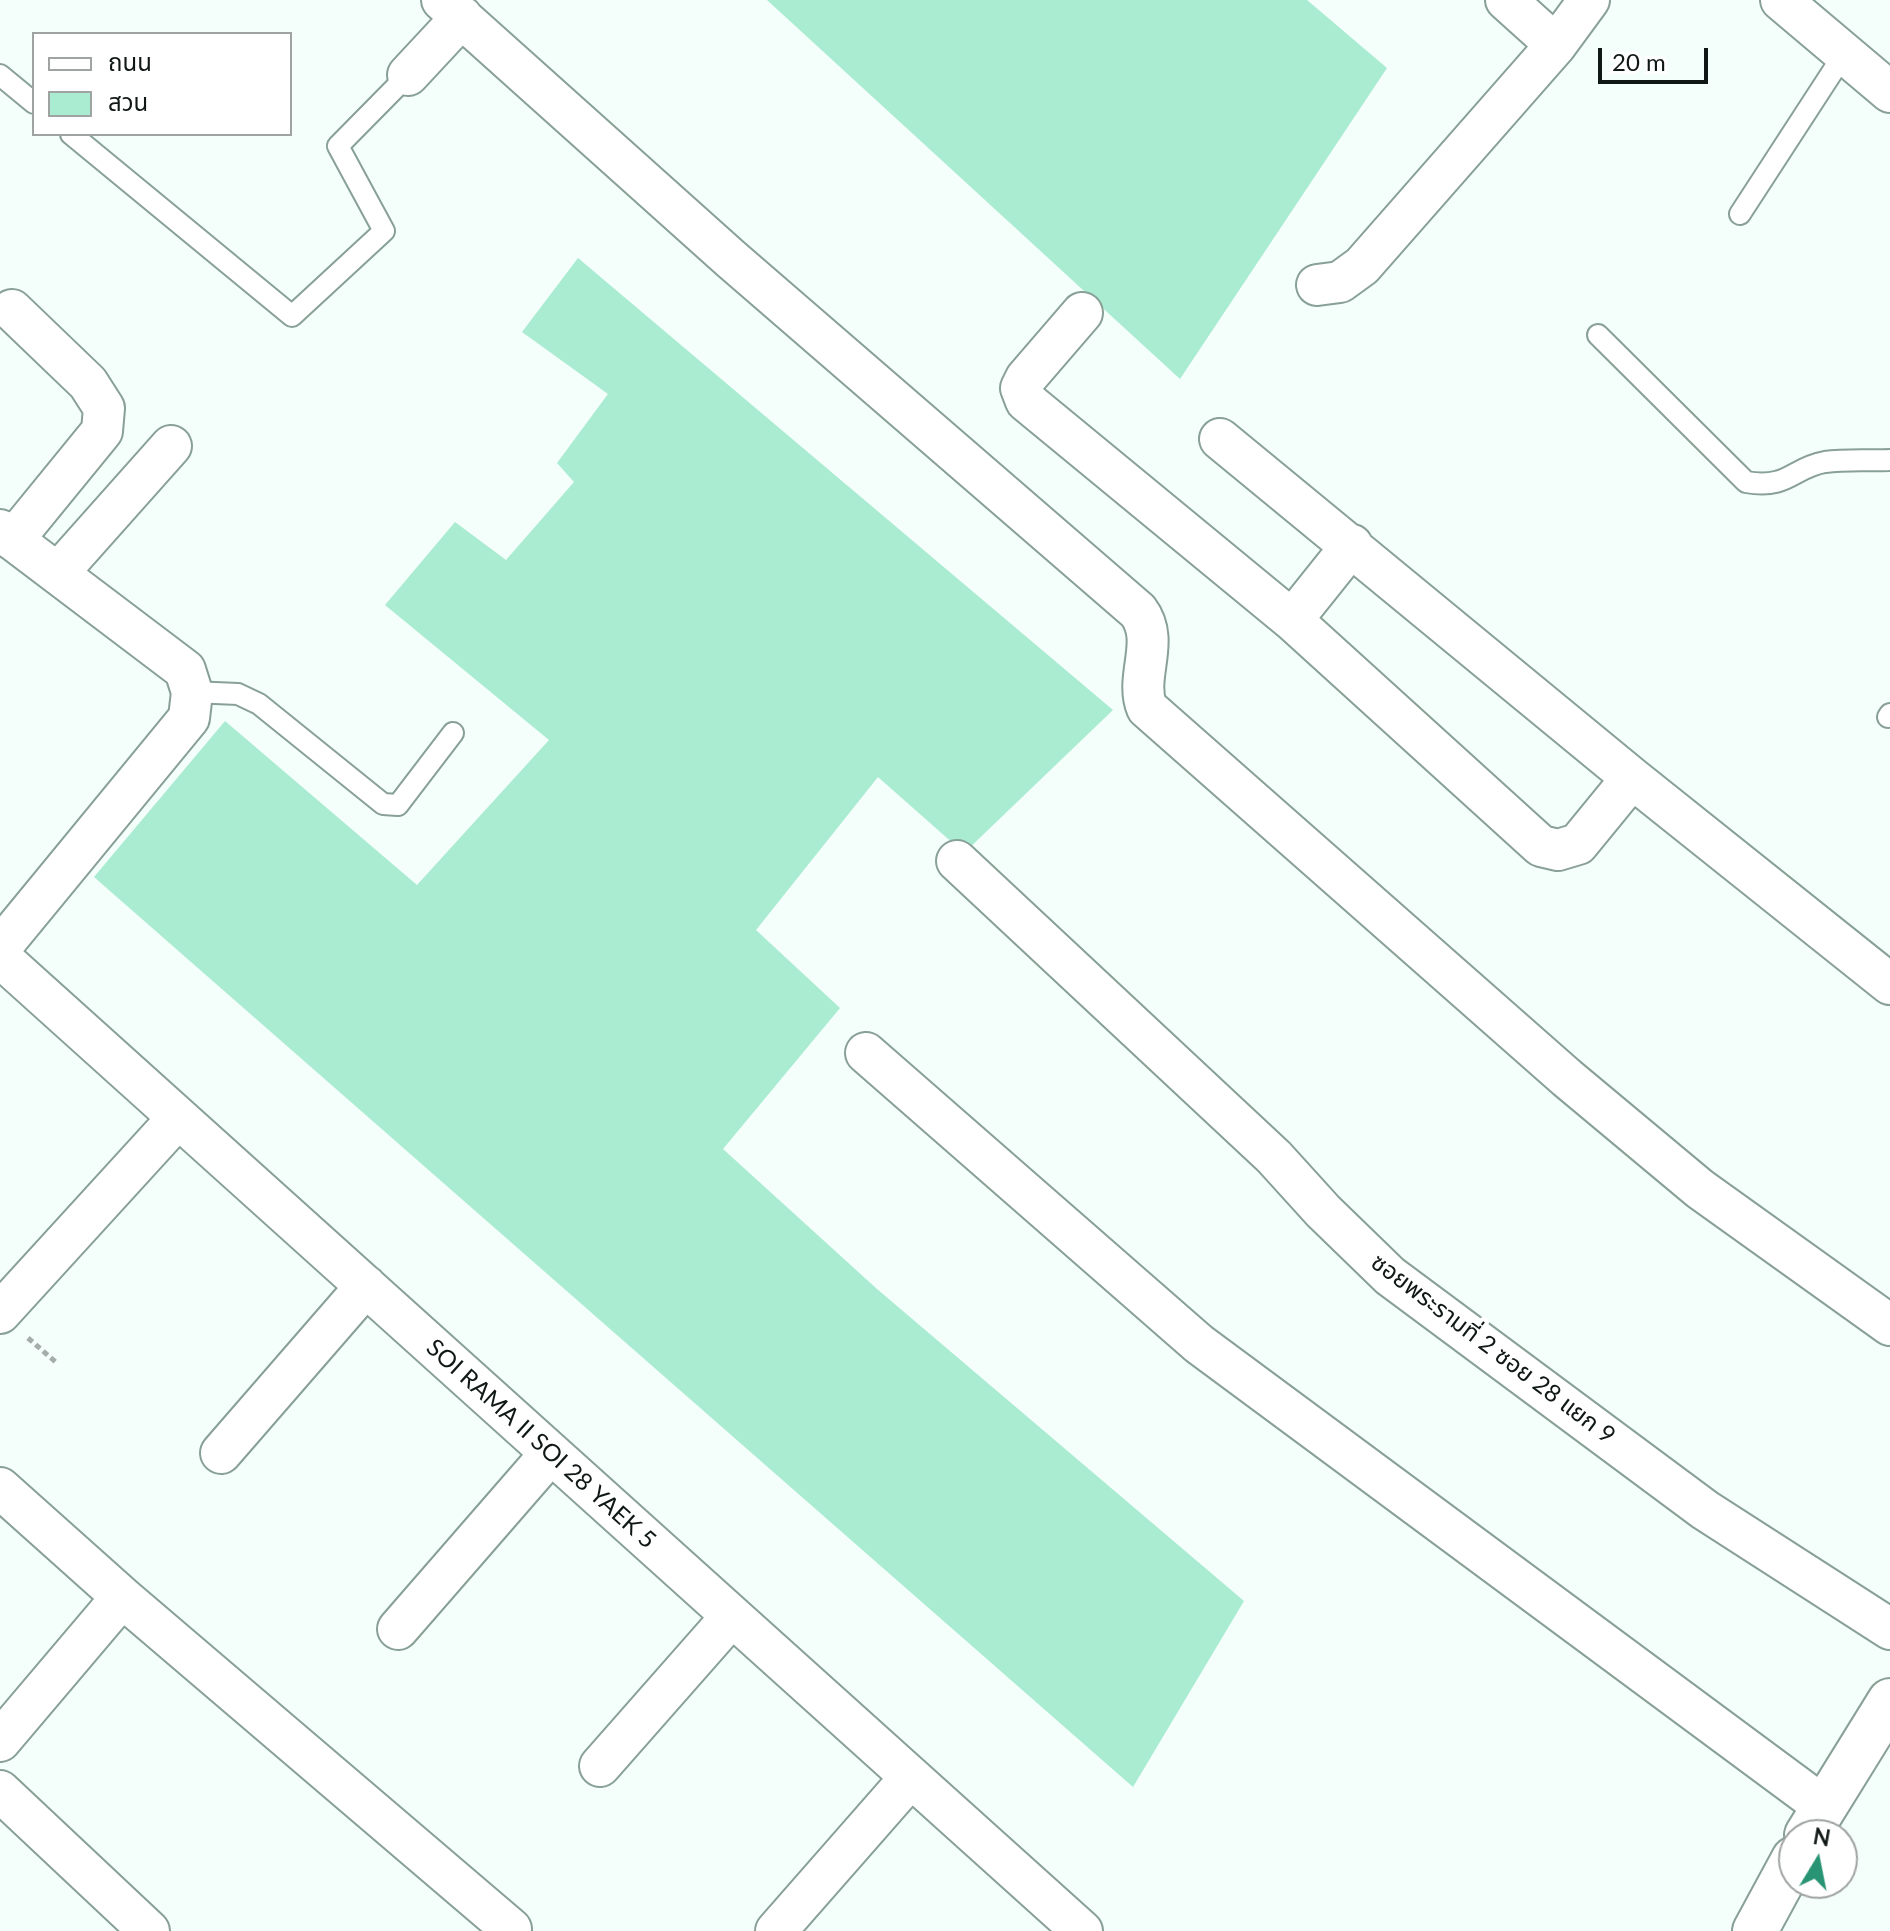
<!DOCTYPE html>
<html>
<head>
<meta charset="utf-8">
<style>
	body { margin:0 }
	#map { position:relative; width:1890px; height:1931px; overflow:hidden; background:#f4fefa; font-family:Lato,"Noto Sans Thai",sans-serif }
	canvas { display:block }
	.legend { position:absolute; left:32px; top:32px; width:260px; height:104px; box-sizing:border-box; background:#fff; border:2px solid #9fa3a1; margin:0; padding:10px 14px; list-style:none; font-size:24px; color:#101815 }
	.legend li { display:flex; align-items:center; gap:16px; height:40px }
	.legend b { width:40px; border:2px solid #9fa3a1 }
	.north { position:absolute; left:1778px; top:1819px; width:80px; height:80px; box-sizing:border-box; background:#fff; border:2px solid #9fa3a1; border-radius:50%; rotate:10deg; font-size:22px; font-weight:700; line-height:32px; text-align:center; color:#101815 }
	.north::after { content:''; display:block; margin:auto; width:28px; height:36px; background:#299474; clip-path:polygon(50% 0,100% 100%,50% 72%,0 100%) }
	.scale { position:absolute; left:1598px; top:48px; width:110px; height:36px; box-sizing:border-box; border:4px solid #101815; border-top:0; padding-left:10px; font-size:24px; line-height:28px; white-space:nowrap; color:#101815; -webkit-text-stroke:6px #fff; paint-order:stroke }
</style>
</head>
<body>
<div id="map">
<canvas width="1890" height="1931"></canvas>
<ul class="legend">
<li><b style="height:10px;background:#fff"></b>ถนน</li>
<li><b style="height:22px;background:#a9ecd2"></b>สวน</li>
</ul>
<div class="north">N</div>
<div class="scale">20 m</div>
</div>
<script>
const ctx = document.querySelector('canvas').getContext('2d');
ctx.lineJoin = 'round';
function fill(path, color) { ctx.fillStyle = color; ctx.fill(path, 'evenodd'); }
function strokePath(path, color, width, dash) { ctx.strokeStyle = color; ctx.lineWidth = width; ctx.lineCap = dash ? 'butt' : 'round'; ctx.setLineDash(dash || []); ctx.stroke(path); }
function write(font, color, halo, rows, align = 'center') {
  ctx.font = font + ' Lato,"Noto Sans Thai",sans-serif'; ctx.lineWidth = 8; ctx.setLineDash([]); ctx.textBaseline = 'middle'; ctx.strokeStyle = halo; ctx.fillStyle = color; for (const [text, x, y, turn = 0] of rows) {
    ctx.save(); ctx.translate(x, y); ctx.rotate((+turn || 0) * Math.PI / 180); ctx.textAlign = isNaN(turn) ? turn : align; if (halo) ctx.strokeText(text, 0, 0); ctx.fillText(text, 0, 0); ctx.restore();
  }
}
const green = new Path2D(`
	M767 0H1307L1387 68 1180 379Z
	M578 258 1113 710 964 853 878 777 756 930 840 1008 723 1149 877 1289 1244 1601 1133 1787 94 877 225 721 417 885 549 740 385 605 455 522 506 560 574 482 557 463 608 394 522 332Z`);
const path = new Path2D(`
	M28 1338 58 1364`);
const service = new Path2D(`
	M0 75 34 103
	M71 134 292 316 384 231 338 146 408 75
	M1740 214 1844 54
	M1598 335 1746 482C1790 489 1791 468 1825 462 1846 459 1869 461 1890 460
	M192 692 238 694 259 704 383 804 398 805 453 733
	M1888 717 1890 714`);
const minor = new Path2D(`
	M442 0 731 259 1138 611C1161 641 1134 677 1147 708L1567 1078 1700 1189 1890 1325
	M1506 0 1556 45
	M1781 0 1890 92
	M408 75 462 17
	M1317 285 1340 282 1362 266 1556 45 1589 0
	M12 310 88 383 104 408 102 431 13 540
	M1082 313 1026 378 1021 388 1026 401 1292 620 1541 846 1558 850 1578 844 1632 778
	M1220 439 1632 778 1890 984
	M0 530 185 670 192 692 189 718 0 948
	M58 573 171 446
	M1292 620 1352 545
	M957 861 1274 1157 1323 1211 1390 1276 1705 1510 1890 1629
	M0 957 1082 1931
	M866 1053 1199 1344 1823 1806
	M0 1313 178 1118
	M221 1453 366 1286
	M0 1488 122 1597 511 1929
	M398 1629 551 1453
	M0 1741 122 1597
	M600 1766 732 1616
	M0 1791 149 1931
	M776 1931 911 1777`);
const tertiary = new Path2D(`
	M1807 1835 1890 1701
	M1755 1931 1794 1859`);
const streetNames = [
	["ซอยพระรามที่ 2 ซอย 28 แยก 9",1493,1349,37],
	["SOI RAMA II SOI 28 YAEK 5",541,1444,42]
];
fill(green, '#a9ecd2');
strokePath(service, '#88a096', 24);
strokePath(minor, '#88a096', 44);
strokePath(tertiary, '#88a096', 48);
strokePath(path, '#a4ada9', 5, [6, 4]);
strokePath(service, '#fff', 20);
strokePath(minor, '#fff', 40);
strokePath(tertiary, '#fff', 44);
write('24px', '#101815', '#fff', streetNames);
</script>
</body>
</html>
